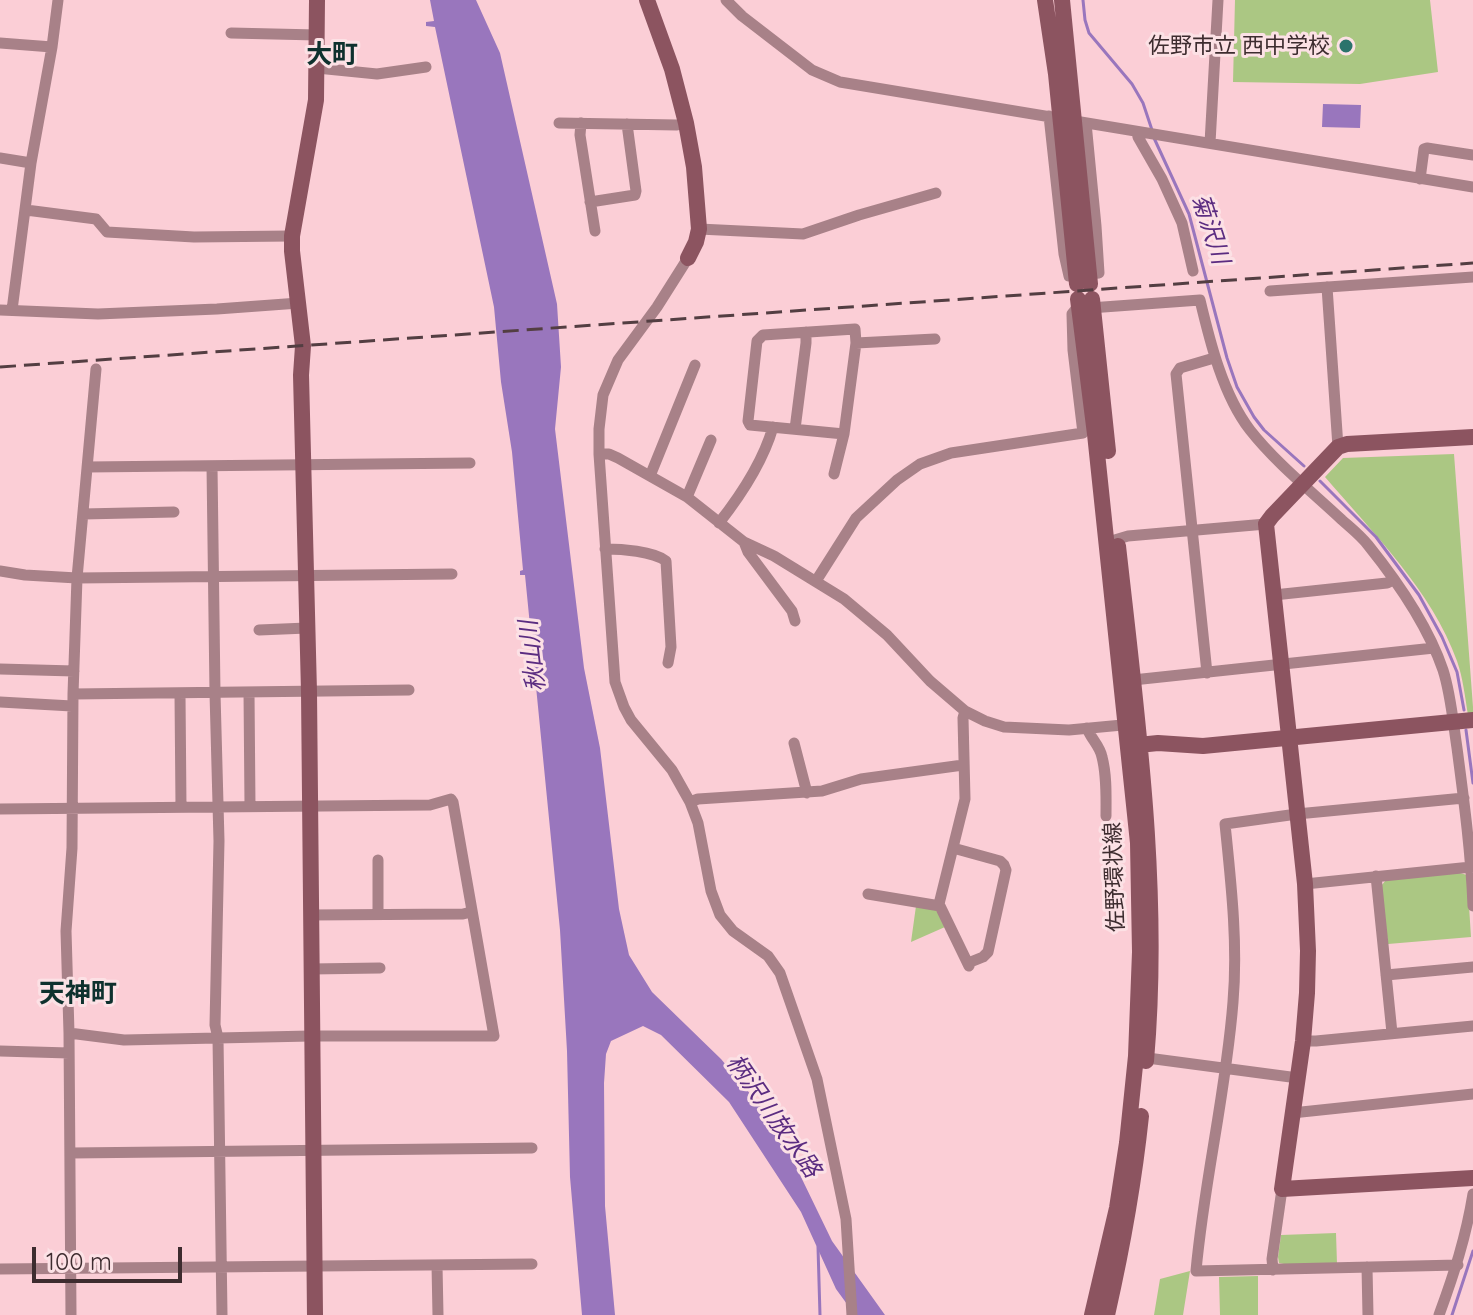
<!DOCTYPE html>
<html>
<head>
<meta charset="utf-8">
<style>
	body { margin:0 }
	#map { position:relative; width:1473px; height:1315px; overflow:hidden; background:#fbced6; font-family:Quicksand,sans-serif }
	canvas { display:block }
	.scale { position:absolute; left:32px; top:1247px; width:150px; height:36px; box-sizing:border-box; border:4px solid #3d2c2f; border-top:0; padding-left:10px; font-size:24px; line-height:28px; white-space:nowrap; color:#3d2c2f; -webkit-text-stroke:6px #fce1e5; paint-order:stroke }
</style>
</head>
<body>
<div id="map">
<canvas width="1473" height="1315"></canvas>
<div class="scale">100 m</div>
</div>
<script>
const ctx = document.querySelector('canvas').getContext('2d');
ctx.lineJoin = 'round';
function fill(path, color) { ctx.fillStyle = color; ctx.fill(path, 'evenodd'); }
function strokePath(path, color, width, dash) { ctx.strokeStyle = color; ctx.lineWidth = width; ctx.lineCap = dash ? 'butt' : 'round'; ctx.setLineDash(dash || []); ctx.stroke(path); }
function write(font, color, halo, rows, align = 'center') {
  ctx.font = font + ' Quicksand,"Noto Sans JP",sans-serif'; ctx.lineWidth = 6; ctx.setLineDash([]); ctx.textBaseline = 'middle'; ctx.strokeStyle = halo; ctx.fillStyle = color; for (const [text, x, y, turn = 0] of rows) {
    ctx.save(); ctx.translate(x, y); ctx.rotate((+turn || 0) * Math.PI / 180); ctx.textAlign = isNaN(turn) ? turn : align; if (halo) ctx.strokeText(text, 0, 0); ctx.fillText(text, 0, 0); ctx.restore();
  }
}
const green = new Path2D(`
	M1235 0H1430L1438 72 1360 84 1233 82Z
	M1454 454 1473 707V715H1468C1465 697 1463 678 1457 661 1432 591 1373 533 1325 477L1343 458Z
	M1460 873 1467 875 1471 937 1388 944 1381 886 1386 880Z
	M916 906 937 910 945 927 911 942Z
	M1336 1233 1337 1264H1284L1279 1263 1278 1257 1281 1235Z
	M1190 1271 1183 1315H1154L1160 1279Z
	M1258 1276V1315H1220L1219 1277Z`);
const water = new Path2D(`
	M430 0H476L500 53 557 304 561 367 555 429 584 668 600 748 619 909 629 955 652 992 721 1059 762 1108 786 1146 832 1241 885 1315H855L836 1289 801 1212 729 1102 661 1035 643 1026 611 1041 606 1054 604 1083 605 1206 615 1315H582L570 1177 567 1051 560 930 525 575H520V571L523 570 512 452 501 382 494 307 435 27 426 26V22L434 21Z
	M1323 104 1361 105 1360 128 1322 127Z`);
const stream = new Path2D(`
	M1083 0 1085 20 1089 33 1132 84 1143 103 1152 130
	M1154 138 1189 214 1227 358 1237 387 1254 417 1264 430 1304 466
	M1320 481 1376 537 1419 595 1442 637 1457 672 1464 710
	M1466 730 1473 783
	M818 1247 820 1315
	M1452 1315 1473 1251`);
const street = new Path2D(`
	M726 0 742 16 812 70 840 82 1473 187
	M231 33 317 35
	M0 43 52 47
	M317 68 377 74 426 67
	M1049 116 1064 254 1069 276 1099 273 1096 226 1086 123
	M559 123 677 125 686 123
	M581 123 580 135 595 231
	M1137 132 1138 137 1162 179 1182 223 1193 271
	M1210 143 1218 0
	M0 158 31 163
	M1420 179 1424 149 1427 148 1473 155
	M590 202 635 195 636 191 627 124
	M26 210 96 219 107 232 194 237 292 236
	M699 229 803 234 859 215 936 193
	M688 258 657 307 618 360 603 395 599 429V454L615 682 624 707 631 720 672 770 690 802 698 823 711 891 720 915 733 931 768 956 780 973 817 1079 846 1219 852 1315
	M1327 287 1338 447
	M1270 291 1473 277
	M0 310 98 314 217 309 299 303
	M12 310 31 163 52 47 58 0
	M855 329 856 343 844 434 750 425 748 421 757 341 763 335Z
	M856 343 935 339
	M795 429 806 343V332
	M599 454H609L618 458 687 497 744 542 774 556 844 599 887 635 930 681 965 711 985 721 1004 727 1069 730 1133 724
	M212 466 215 693 219 841 215 1025 218 1038 222 1315
	M87 467 470 463
	M834 474 844 434
	M650 476 695 365
	M687 497 711 440
	M83 514 174 512
	M719 523C741 495 763 462 773 427
	M744 542 748 552 792 611 795 621
	M1108 542 1128 536 1266 524
	M605 549C621 549 653 551 666 561L671 647 668 663
	M0 571 25 575 77 578 452 574
	M816 581 856 518 897 480 920 464 951 453 1083 433 1073 350 1072 314 1076 309 1200 300C1210 342 1223 395 1250 430 1276 463 1311 491 1342 520 1351 528 1361 536 1368 545 1397 581 1428 626 1443 670 1451 695 1453 722 1457 748 1464 801 1471 853 1473 906
	M1274 595 1387 583 1393 580
	M259 630 307 628
	M0 669 74 671
	M1207 673 1176 374 1180 368 1214 358
	M1133 680 1434 648
	M249 692 250 806
	M73 694 409 690
	M180 694 181 807
	M0 702 72 706
	M965 711 963 718 965 799 939 904 969 966
	M1087 728C1091 739 1100 746 1102 757 1107 776 1106 797 1106 816
	M794 743 807 793
	M690 802 698 799 822 791 861 779 963 765
	M0 809 430 805 451 799 453 802 494 1036H311L124 1040 69 1033
	M953 848 1000 861 1004 865 1006 870 988 952 983 957 968 963
	M378 860V914
	M1376 876 1392 1033
	M1305 884 1471 867
	M868 894 940 906
	M310 915 463 914 471 912
	M311 969 380 968
	M1386 975 1473 967
	M1303 1041H1316L1473 1026
	M0 1051 69 1053
	M1140 1057 1298 1078
	M1292 1113 1473 1094
	M71 1153 532 1148
	M437 1265 438 1315
	M1458 1265 1196 1271C1204 1181 1226 1093 1233 1002 1238 943 1231 883 1225 824L1297 814 1464 798
	M1367 1267 1368 1315
	M0 1269 532 1264
	M1273 1270 1272 1259 1282 1189
	M71 1315 69 1033 66 931 72 848 73 694 77 578 96 369
	M1439 1315C1454 1274 1466 1237 1473 1194`);
const secondary = new Path2D(`
	M647 0 672 69 686 123 694 167 699 229 696 242 688 258
	M1045 0 1056 74 1077 284
	M1062 0 1090 284
	M1078 299 1095 434 1138 843 1140 952 1136 1056 1127 1143 1117 1208 1092 1315
	M1092 299 1108 451
	M1473 437 1347 444 1338 447 1272 516 1266 524 1305 884 1308 951 1307 993 1303 1041 1282 1189 1473 1178
	M1118 546C1137 717 1161 888 1146 1061
	M1129 746 1158 743 1203 746 1473 720
	M315 1315 309 692 301 375 303 346 292 251V236L316 100 317 0
	M1107 1315C1122 1249 1134 1183 1141 1116`);
const rail = new Path2D(`
	M0 367 1473 263`);
const markers = [
	[1346,46,8,"#2b736c"]
];
const poiNames = [
	["佐野市立 西中学校",1330,46]
];
const streetNames = [
	["佐野環状線",1115,877,-92]
];
const waterNames = [
	["菊沢川",1210,229,72],
	["秋山川",533,656,-97],
	["柄沢川放水路",773,1116,55]
];
const quarterNames = [
	["大町",332,55],
	["天神町",78,994]
];
fill(green, '#abc783');
fill(water, '#9976bd');
strokePath(stream, '#9976bd', 3);
strokePath(street, '#a88188', 11);
strokePath(secondary, '#8c5460', 16);
strokePath(rail, '#533e42', 3, [16, 8]);
for (const [x, y, r, color] of markers) { const dot = new Path2D(); dot.arc(x, y, r, 0, 2 * Math.PI); ctx.fillStyle = color; ctx.fill(dot); strokePath(dot, '#fce1e5', 3); }
write('22px', '#3d2c2f', '#fce1e5', poiNames, 'right');
write('22px', '#3d2c2f', '#fce1e5', streetNames);
write('italic 24px', '#5b2c81', '#fce1e5', waterNames);
write('bold 26px', '#0e312e', '#fce1e5', quarterNames);
</script>
</body>
</html>
